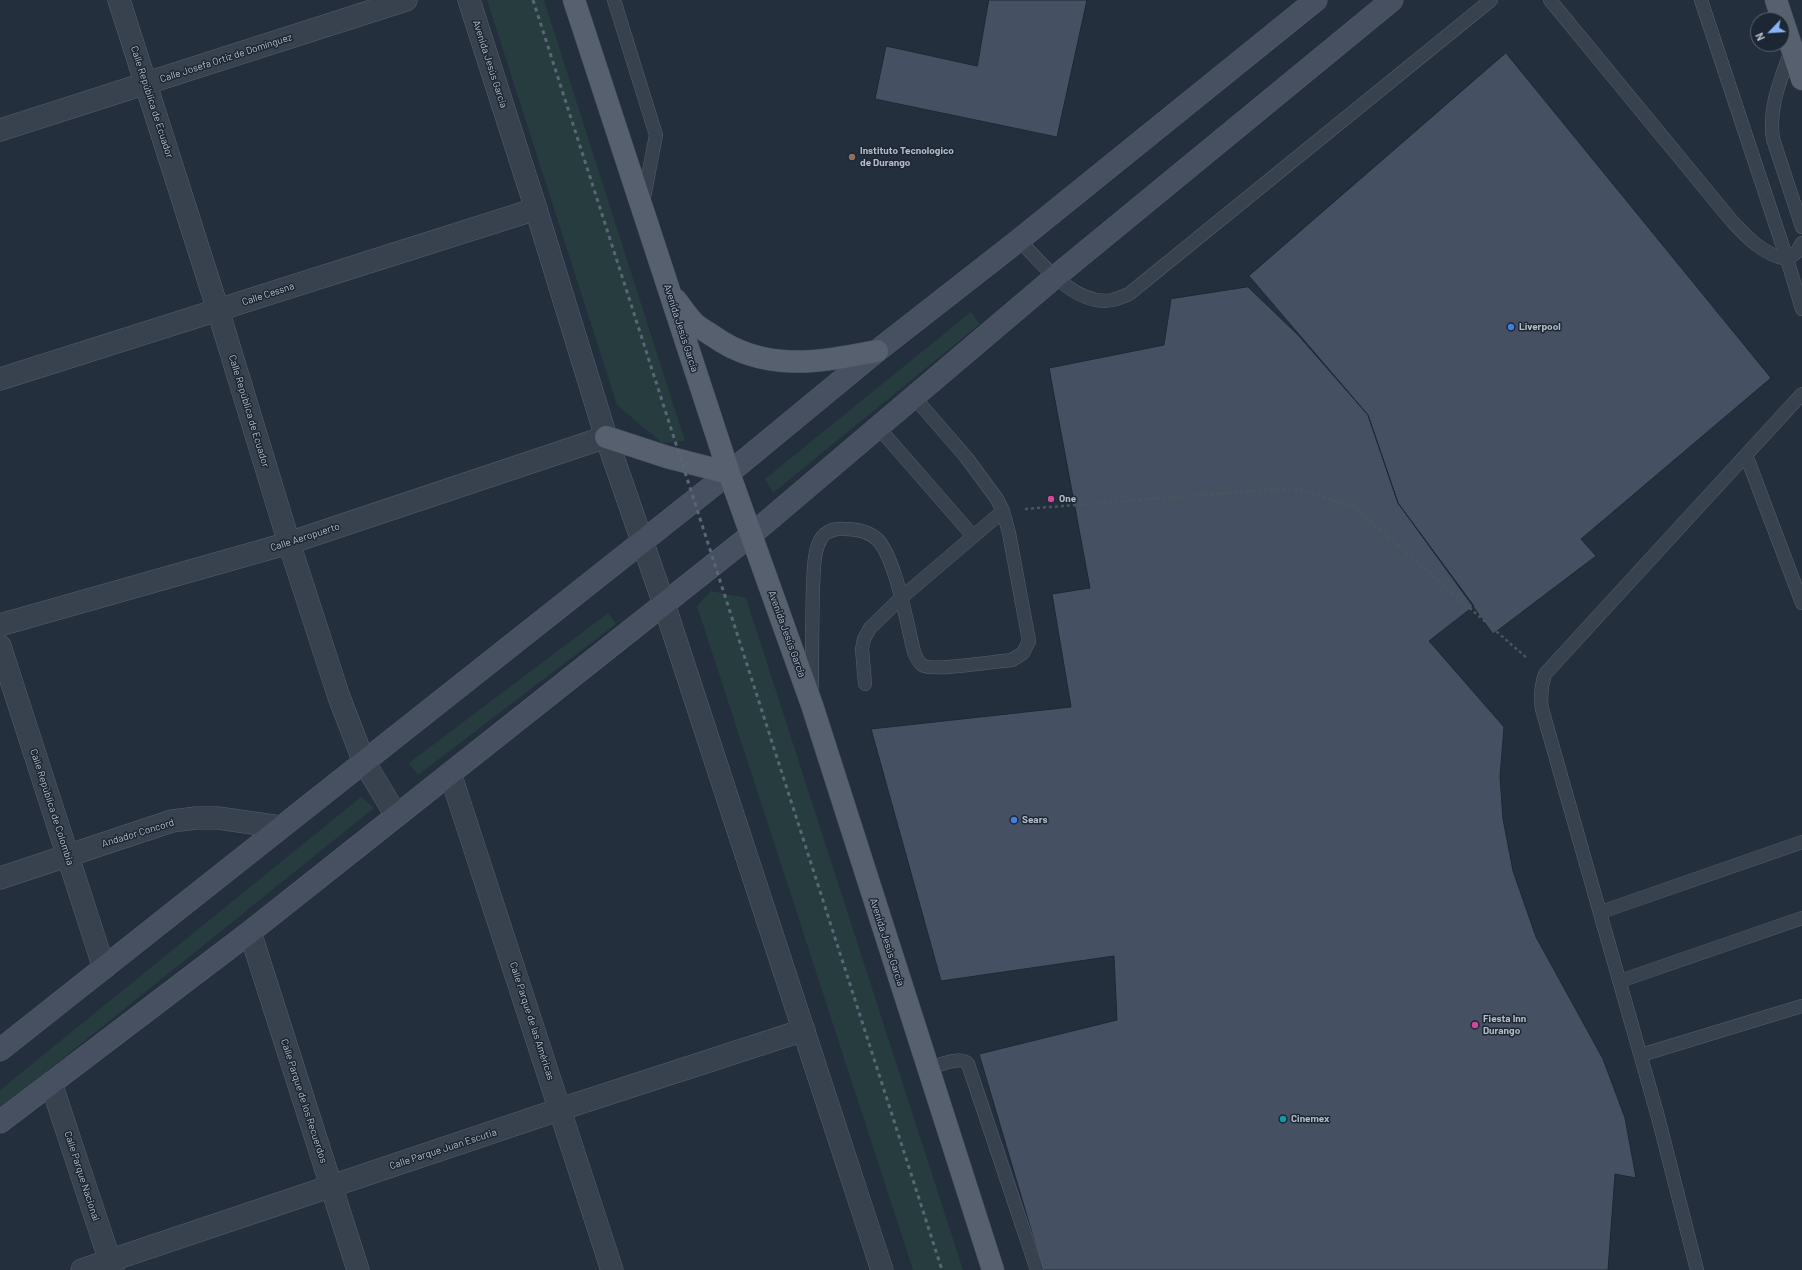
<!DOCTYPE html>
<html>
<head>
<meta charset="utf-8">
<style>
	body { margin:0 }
	#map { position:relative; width:1802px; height:1270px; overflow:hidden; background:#242f3e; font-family:Barlow,sans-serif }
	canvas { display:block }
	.north { position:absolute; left:1750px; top:12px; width:40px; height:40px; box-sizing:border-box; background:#1d2633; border:1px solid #59626f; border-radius:50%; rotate:245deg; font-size:11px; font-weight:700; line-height:16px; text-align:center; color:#b4bcc9 }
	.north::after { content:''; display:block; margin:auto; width:14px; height:18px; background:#8ab4f8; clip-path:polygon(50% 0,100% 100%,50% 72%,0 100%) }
</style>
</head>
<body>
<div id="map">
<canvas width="1802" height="1270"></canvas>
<div class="north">N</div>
</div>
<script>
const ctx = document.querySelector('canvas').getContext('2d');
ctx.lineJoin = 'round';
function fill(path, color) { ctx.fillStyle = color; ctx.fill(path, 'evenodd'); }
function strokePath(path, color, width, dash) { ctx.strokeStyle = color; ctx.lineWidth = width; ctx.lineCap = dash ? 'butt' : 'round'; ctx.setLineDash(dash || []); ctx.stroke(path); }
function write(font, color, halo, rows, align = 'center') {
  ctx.font = font + ' Barlow,sans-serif'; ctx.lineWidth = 3; ctx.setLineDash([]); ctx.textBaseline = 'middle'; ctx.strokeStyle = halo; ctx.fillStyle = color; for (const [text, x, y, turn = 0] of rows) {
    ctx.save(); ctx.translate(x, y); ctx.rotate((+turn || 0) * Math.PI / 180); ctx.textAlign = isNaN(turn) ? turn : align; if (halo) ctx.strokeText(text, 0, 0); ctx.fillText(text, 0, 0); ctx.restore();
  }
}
const green = new Path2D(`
	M487 0H544L685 441 662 443 617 405Z
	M971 312 980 324 773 493 765 479Z
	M711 591 746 598 963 1270H913L697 606Z
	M608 613 616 624 418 775 409 763Z
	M361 797 374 808 0 1109V1090Z`);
const building = new Path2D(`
	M989 0H1087L1057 137 875 99 886 46 977 66Z
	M1506 53 1771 378 1581 539 1596 556 1493 634 1398 503 1368 415 1249 276Z
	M1248 287 1298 335 1368 415 1398 503 1474 606 1429 641 1504 727 1500 777 1503 819 1513 871 1536 937 1603 1059 1625 1118 1636 1178 1615 1174 1608 1270H1043L979 1054 1117 1020 1114 956 941 981 871 729 1071 707 1052 594 1090 588 1049 368 1164 345 1171 299Z`);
const path = new Path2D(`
	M1025 509 1292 488 1353 506 1528 659`);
const service = new Path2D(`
	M614 0 656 135 643 203
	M1550 0 1731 220C1747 237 1763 255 1787 259L1802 309
	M1701 0 1787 259 1797 252 1802 243
	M1791 50C1781 79 1768 107 1773 139L1802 227
	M1019 240C1041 263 1076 307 1112 300 1118 299 1124 296 1129 294L1491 0
	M878 427 973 536
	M1746 455 1802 603
	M865 684 862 649 864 639 870 628 901 598 1003 511
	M812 689C812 655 812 621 813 586 814 572 813 558 818 545 822 533 832 528 844 529 856 529 869 531 878 540 896 560 907 624 914 652 916 657 918 662 922 665 932 672 997 661 1012 660L1023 653 1029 641 1009 533 1003 511 997 499 966 457 914 397
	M1601 912 1802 842
	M1620 981 1802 918
	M1641 1055 1802 1006
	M928 1069C937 1066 961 1055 968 1064L1037 1270
	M1697 1270 1658 1117 1542 709C1540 696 1541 686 1545 674L1802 394`);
const minor = new Path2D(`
	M119 0 218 310 289 543 339 697 364 762 396 815
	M0 130 406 0
	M0 379 536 209
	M0 625 289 543 606 437
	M0 646 104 968
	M450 773 612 1270
	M0 878 172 821 196 818H218L281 827
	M250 932 358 1270
	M51 1083 113 1270
	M82 1270 561 1109 804 1030`);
const tertiary = new Path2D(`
	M469 0 536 209 606 437 664 604 882 1270`);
const secondary = new Path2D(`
	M0 1050 729 473 877 351 1019 240 1316 0
	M0 1122 250 932 751 535 1055 277 1392 0`);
const primary = new Path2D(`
	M574 0 729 473 812 705 993 1270
	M1776 0 1802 79
	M676 300C682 308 688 317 695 324 700 328 707 332 713 336 765 373 819 362 877 351
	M606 437 667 457 729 473`);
const rail = new Path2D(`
	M533 0 942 1270`);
const markers = [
	[852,157,4,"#8d6e63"],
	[1511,327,4,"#3f7fe0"],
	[1051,499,4,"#d1479c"],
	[1014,820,4,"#3f7fe0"],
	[1475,1025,4,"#d1479c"],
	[1283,1119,4,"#0f9aa8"]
];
const streetNames = [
	["Calle Josefa Ortiz de Domínguez",226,58,-18],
	["Avenida Jesús García",490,64,72],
	["Calle República de Ecuador",152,102,72],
	["Calle Cessna",268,294,-18],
	["Avenida Jesús García",681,328,72],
	["Calle República de Ecuador",249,411,73],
	["Calle Aeropuerto",305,537,-18],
	["Avenida Jesús García",787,634,70],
	["Calle República de Colombia",52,807,72],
	["Andador Concord",138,833,-17],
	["Avenida Jesús García",887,942,72],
	["Calle Parque de las Américas",532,1021,72],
	["Calle Parque de los Recuerdos",304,1101,72],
	["Calle Parque Juan Escutia",443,1149,-18],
	["Calle Parque Nacional",82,1176,72]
];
const poiNames = [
	["Instituto Tecnologico",860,151],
	["de Durango",860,163],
	["Liverpool",1519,327],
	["One",1059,499],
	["Sears",1022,820],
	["Fiesta Inn",1483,1019],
	["Durango",1483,1031],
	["Cinemex",1291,1119]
];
fill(green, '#263c3f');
fill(building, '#455162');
strokePath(building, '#1f2835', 1);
strokePath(service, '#565f6c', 14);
strokePath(minor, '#565f6c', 23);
strokePath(tertiary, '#565f6c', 23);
strokePath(secondary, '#565f6c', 23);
strokePath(primary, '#414a57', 23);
strokePath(path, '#44595c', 2.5, [3, 3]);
strokePath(service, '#38414e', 13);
strokePath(minor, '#38414e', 22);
strokePath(tertiary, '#38414e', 22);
strokePath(secondary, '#465061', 22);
strokePath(primary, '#56606e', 22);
strokePath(rail, '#5a6575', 3, [4, 4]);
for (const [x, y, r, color] of markers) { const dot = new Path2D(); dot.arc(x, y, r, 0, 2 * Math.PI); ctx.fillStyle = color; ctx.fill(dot); strokePath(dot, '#1d2633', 1.5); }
write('10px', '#b4bcc9', '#1d2633', streetNames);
write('bold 10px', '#b4bcc9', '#1d2633', poiNames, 'left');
</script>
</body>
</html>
